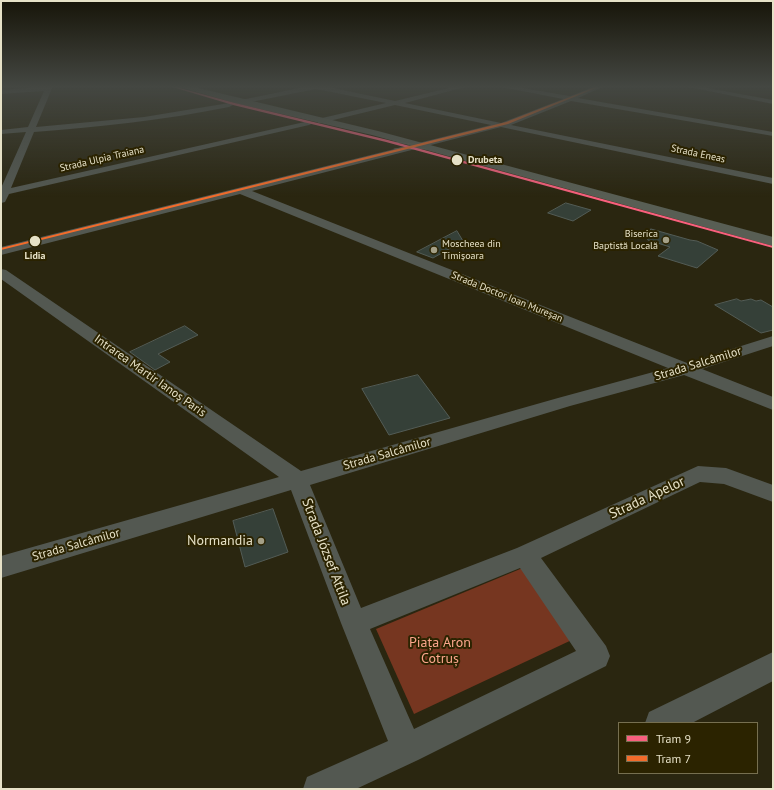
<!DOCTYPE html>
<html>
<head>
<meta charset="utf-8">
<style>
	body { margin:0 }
	#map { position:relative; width:774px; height:790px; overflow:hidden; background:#2a2610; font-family:"PT Sans",sans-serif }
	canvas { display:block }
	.frame { position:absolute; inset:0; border:2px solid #e6e1c7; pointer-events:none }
	.legend { position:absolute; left:618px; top:722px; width:140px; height:52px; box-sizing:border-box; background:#2b2300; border:1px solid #766f50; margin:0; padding:5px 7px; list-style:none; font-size:12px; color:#e6e1c7 }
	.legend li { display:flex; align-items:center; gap:8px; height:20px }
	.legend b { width:20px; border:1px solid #766f50 }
</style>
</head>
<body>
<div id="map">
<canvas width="774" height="790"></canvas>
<div class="frame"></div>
<ul class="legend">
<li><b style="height:5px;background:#f8607d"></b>Tram 9</li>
<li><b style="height:5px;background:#f36c2b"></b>Tram 7</li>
</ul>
</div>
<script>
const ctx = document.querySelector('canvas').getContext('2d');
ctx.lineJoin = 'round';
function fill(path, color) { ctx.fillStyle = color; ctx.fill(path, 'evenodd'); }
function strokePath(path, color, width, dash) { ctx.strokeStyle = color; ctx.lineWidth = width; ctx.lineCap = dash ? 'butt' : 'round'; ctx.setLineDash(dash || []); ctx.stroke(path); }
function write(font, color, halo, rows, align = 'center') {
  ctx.font = font + ' "PT Sans",sans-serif'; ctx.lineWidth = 4; ctx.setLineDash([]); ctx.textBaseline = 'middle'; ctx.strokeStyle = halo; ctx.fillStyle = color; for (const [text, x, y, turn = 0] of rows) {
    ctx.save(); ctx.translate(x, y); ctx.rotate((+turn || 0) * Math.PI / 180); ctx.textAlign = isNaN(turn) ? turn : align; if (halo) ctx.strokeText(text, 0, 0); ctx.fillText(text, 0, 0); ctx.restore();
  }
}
const green = new Path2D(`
	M525 567 576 638 414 714 376 629Z`);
const building = new Path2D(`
	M566 203 591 210 573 221 548 213Z
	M651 229 690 240 697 241 718 250 697 268 658 256 670 247 648 240Z
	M457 231 463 241 433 258 417 252Z
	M737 299 741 301 751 299 756 301 761 300 773 307V330L761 333 715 305Z
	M185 326 198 335 158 354 170 362 155 370 130 352Z
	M418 375 450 418 389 435 362 389Z
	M273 509 288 552 245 567 233 521Z`);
const minor = new Path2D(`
	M53 86 36 127 144 117 229 103 233 105 229 107C165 120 100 127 34 132L11 188 309 121 313 123 309 125 9 194 5 202 1 203V188L26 132 1 134V130L28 127 44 91 1 94V90Z
	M309 86H324L395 101 457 86H469L405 103 501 123 563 99 496 86H511L570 96 596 86H605L578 98 773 132V136L571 101 511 125 773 178V184L501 127 252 191 687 363 773 336V346L702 369 773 397V410L684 375 570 406 310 485 361 608 517 548 698 466 726 468 773 485V502L724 484 700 482 541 558 606 646 610 656 606 666 418 760 356 789H303L307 777 388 741 341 623 291 490 1 578V556L279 477 1 279V269L6 270 301 471 558 398 668 368 240 194 1 255V247L491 125 395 105 321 123H318V119L386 103 316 89 241 104 237 102 241 100ZM520 568 576 651 414 729 370 629Z
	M683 86H697L773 100V104Z
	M773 652V681L692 723H645L649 712Z`);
const major = new Path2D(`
	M176 86H190L378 131 773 237V246L372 135 238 104Z`);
const tram = new Path2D(`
	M393 142 412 144 426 143
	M394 149 408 147 426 149`);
const tram1 = new Path2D(`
	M169 86H173L235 103 388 140 773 246V248L386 142 233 105Z`);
const tram2 = new Path2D(`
	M598 86H601L508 124 1 250V248L506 122Z`);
const markers = [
	[457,160,6,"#e6e1c7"],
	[666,240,4,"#a4a087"],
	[35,241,6,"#e6e1c7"],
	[434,250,4,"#a4a087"],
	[261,541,4,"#a4a087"]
];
const farStreetnames = [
	["Strada Eneas",698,154,12],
	["Strada Ulpia Traiana",102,159,-13],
	["Strada Doctor Ioan Mureșan",507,297,22]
];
const farStopnames = [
	["Drubeta",468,160],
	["Lidia",35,256,"center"]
];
const farPoinames = [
	["Biserica",658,234],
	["Baptistă Locală",658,246],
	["Moscheea din",442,244,"left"],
	["Timișoara",442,256,"left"]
];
const streetNames = [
	["Strada Salcâmilor",698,364,-17],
	["Intrarea Martir Ianoș Paris",150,376,35],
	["Strada Salcâmilor",387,454,-16],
	["Strada Salcâmilor",76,545,-16]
];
const nearStreetnames = [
	["Strada Apelor",647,498,-25],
	["Strada József Attila",326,552,69]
];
const nearPoinames = [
	["Normandia",253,541]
];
const nearParknames = [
	["Piața Aron",440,643],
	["Cotruș",440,659]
];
fill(green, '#763620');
fill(building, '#354038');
strokePath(building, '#535c56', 1);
fill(minor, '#535851');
fill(major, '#585e54');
strokePath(tram, '#606259', 1);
fill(tram1, '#f8607d');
fill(tram2, '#f36c2b');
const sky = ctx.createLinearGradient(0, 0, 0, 197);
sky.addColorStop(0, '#171509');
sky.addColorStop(0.44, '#444742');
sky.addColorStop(1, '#44474200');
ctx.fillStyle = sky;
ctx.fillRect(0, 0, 774, 197);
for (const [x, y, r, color] of markers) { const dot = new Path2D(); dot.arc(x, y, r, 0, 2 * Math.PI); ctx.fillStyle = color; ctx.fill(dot); strokePath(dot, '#2b2300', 1.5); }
write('10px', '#e6e1c7', '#2b2300', farStreetnames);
write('bold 10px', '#e6e1c7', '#2b2300', farStopnames, 'left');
write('10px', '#e6e1c7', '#2b2300', farPoinames, 'right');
write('12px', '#e6e1c7', '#2b2300', streetNames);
write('14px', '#e6e1c7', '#2b2300', nearStreetnames);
write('14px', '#e6e1c7', '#2b2300', nearPoinames, 'right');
write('14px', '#fba68c', '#2b2300', nearParknames);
</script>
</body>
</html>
